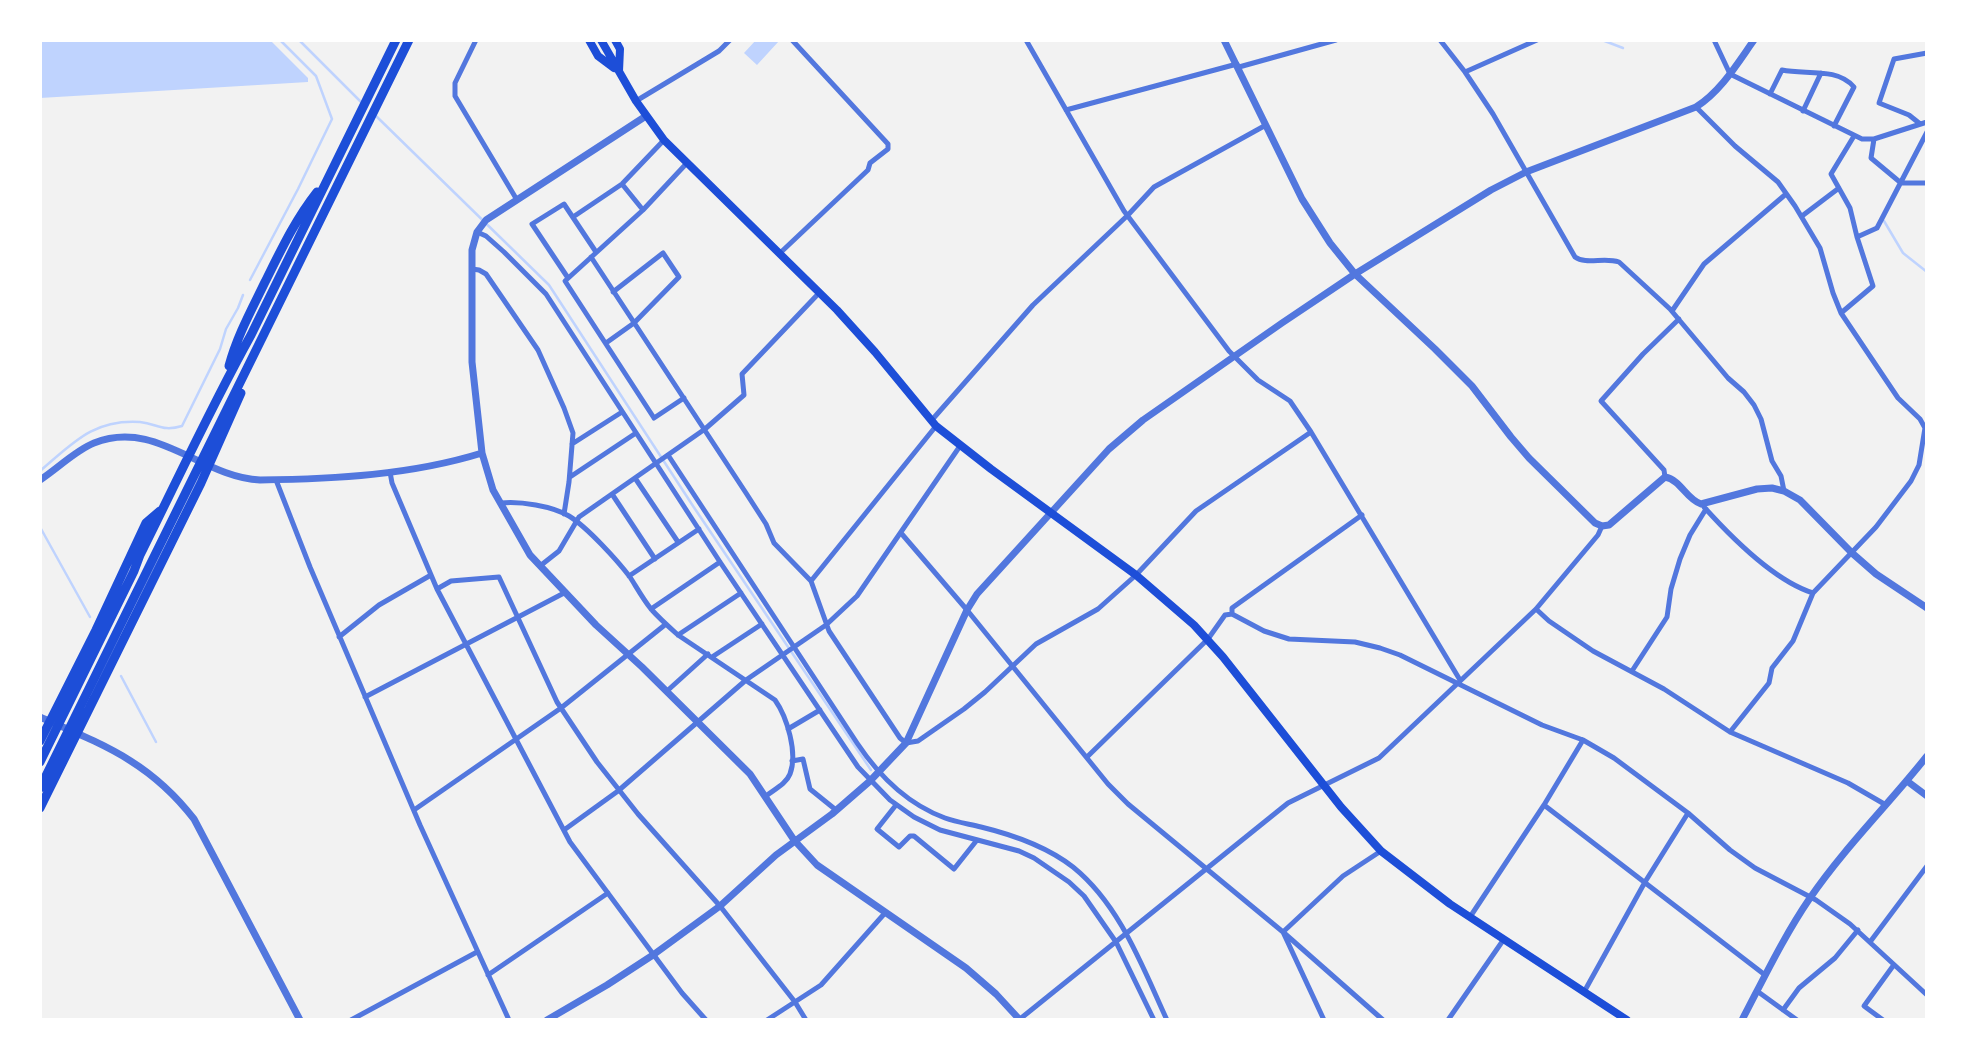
<!DOCTYPE html>
<html>
<head>
<meta charset="utf-8">
<style>
	body { margin:0 }
	#map { position:relative; width:1967px; height:1060px; overflow:hidden; background:#f2f2f2; font-family:"Roboto Serif",serif }
	canvas { display:block }
	.frame { position:absolute; inset:0; border:42px solid #fff; pointer-events:none }
</style>
</head>
<body>
<div id="map">
<canvas width="1967" height="1060"></canvas>
<div class="frame"></div>
</div>
<script>
const ctx = document.querySelector('canvas').getContext('2d');
ctx.lineJoin = 'round';
function fill(path, color) { ctx.fillStyle = color; ctx.fill(path, 'evenodd'); }
function strokePath(path, color, width, dash) { ctx.strokeStyle = color; ctx.lineWidth = width; ctx.lineCap = dash ? 'butt' : 'round'; ctx.setLineDash(dash || []); ctx.stroke(path); }
const water = new Path2D(`
	M40 40H270L308 78V82L40 98Z
	M756 40 779 41 757 65 744 53Z`);
const stream = new Path2D(`
	M299 40 362 103
	M1602 40 1623 48
	M375 115 549 285 693 506 871 770
	M1884 221 1903 253 1927 272
	M250 280 298 189 332 119 316 76 280 40
	M40 471C73 443 93 419 140 422 158 424 162 432 182 426L220 349 226 329 238 308 243 295
	M40 527 90 617
	M121 676 156 742`);
const minor = new Path2D(`
	M476 40 455 83V96L517 200
	M1026 40 1124 211 1229 351 1258 380 1290 401 1311 432 1460 680
	M1440 40 1465 72 1493 114 1575 257C1586 265 1604 257 1619 262L1670 309 1728 378 1744 392 1754 405 1761 419 1772 461 1781 476 1784 491
	M1714 40 1730 74 1862 139H1874L1927 122
	M1239 67 1336 40
	M1465 72 1537 40
	M1770 94 1782 70C1805 75 1837 67 1854 87L1834 126
	M636 101 719 51 730 40
	M1696 107 1735 146 1778 182 1795 206 1820 248 1833 293 1841 313 1898 398 1920 419 1925 428 1919 465 1911 481 1876 527 1813 593 1793 641 1772 668 1769 683 1730 732
	M1066 110 1237 64
	M1803 111 1821 73
	M1919 123 1909 115 1879 103 1894 59 1927 53
	M1874 139 1871 158 1901 183H1927
	M622 184 643 210
	M1802 216 1839 188
	M573 217 622 184 664 140
	M477 232 486 236 504 252 546 294 720 562 858 767 890 800 914 817 940 830 1019 851 1034 858 1069 882 1084 896 1116 942 1154 1020
	M1857 237 1877 228 1927 132
	M779 254 868 170 870 163 888 149V144L792 40
	M591 257 746 493 766 524 774 543 811 581
	M472 269 479 270 486 274 538 350 564 408 573 433 569 482 564 514
	M568 278 532 224 564 204 596 252
	M1672 311 1704 264 1786 194
	M1841 313 1873 286 1857 237 1850 208 1831 174 1854 136
	M606 343 634 323 679 277 663 253 613 292
	M684 398 654 418 565 281 643 210 686 164
	M931 421 1033 305 1128 215 1154 187 1266 125
	M936 426 811 581 829 631 900 738 906 743 918 741 964 709 985 692 1036 644 1098 609 1136 575 1196 511 1311 432
	M572 444 622 412
	M668 455 857 743C879 776 907 804 945 818 956 822 969 824 981 827 1014 835 1046 846 1073 867 1120 905 1142 966 1167 1020
	M390 472 392 483 437 589 570 842 682 993 706 1020
	M570 477 636 433
	M1665 477 1664 470 1601 401 1643 354 1679 319
	M635 478 678 542
	M276 480 310 567 420 825 509 1020
	M612 494 655 559
	M501 503C520 501 552 506 569 516 587 527 617 560 630 577 637 588 643 599 651 609 659 618 669 627 678 635L775 700C787 717 798 753 790 774 786 784 775 789 766 796
	M1704 507C1731 537 1775 581 1813 593
	M901 533 967 610 1108 784 1128 804 1283 932 1383 1020
	M540 566 559 551 579 517 705 429 744 395 742 374 820 292
	M629 576 699 529
	M437 589 451 581 499 577 557 702 597 762 638 814 720 906 795 1002 806 1020
	M651 609 720 562
	M1536 609 1549 621 1593 651 1664 689 1730 732 1848 783 1886 805
	M1232 614 1264 631 1289 639 1355 642 1380 648 1400 655 1542 725 1583 740 1614 758 1688 813 1730 850 1755 868 1816 900 1850 924 1927 995
	M678 635 741 593
	M339 637 379 605 431 575
	M712 657 762 624
	M1632 671 1667 617 1671 589 1680 559 1690 535 1706 509
	M667 691 708 654
	M365 697 566 592
	M788 729 820 710
	M1087 757 1208 639 1225 615 1232 614V608L1362 515
	M792 761 803 759 810 789 836 810
	M896 805 877 829 899 847 910 836H914L954 869 977 840
	M1544 805 1583 740
	M414 810 561 708 666 624
	M564 830 618 791 746 680 826 625 857 596 960 446
	M1470 917 1544 805 1765 975
	M1870 942 1927 866
	M488 975 608 893
	M1757 991 1797 1020
	M1584 992 1645 882 1688 813
	M1783 1010 1799 988 1835 958 1858 930
	M1020 1019 1288 803 1379 758 1536 609 1598 535 1602 526
	M351 1020 477 952
	M767 1020 821 985 885 913
	M1324 1020 1283 932 1343 876 1381 851
	M1448 1020 1504 939
	M1883 1020 1864 1006 1893 966`);
const tertiary = new Path2D(`
	M1224 40 1302 199 1330 243 1355 274 1435 349 1472 386 1511 437 1529 458 1595 523 1602 526 1609 525 1665 477C1681 480 1686 499 1701 504L1757 489 1772 488 1784 491 1800 500 1852 553 1876 574 1927 608
	M646 116 486 220 477 232 472 250V362L482 453 493 490 530 555 596 625 642 667 750 774 794 840 817 865 966 968 996 994 1020 1020
	M40 480C57 469 76 450 94 443 155 418 201 477 260 480 335 479 411 475 482 453
	M40 717C104 745 150 762 194 819L300 1020
	M1907 781 1927 796
	M547 1020 607 985 653 955 720 906 776 855 832 814 870 781 906 743 967 610 977 594 1109 449 1143 420 1282 323 1355 274 1491 190 1526 172 1696 107C1721 91 1737 64 1754 40
	M1742 1020C1764 978 1784 936 1810 898 1845 847 1889 804 1927 756`);
const secondary = new Path2D(`
	M589 40 598 56 614 68
	M601 40 636 101 664 140 837 310 875 352 936 426 991 469 1136 575 1194 625 1223 657 1341 807 1381 851 1450 904 1627 1020
	M615 40 620 49 619 71`);
const trunk = new Path2D(`
	M229 366C237 336 252 309 265 282 281 250 295 220 317 192
	M40 741 96 630 146 523 160 511
	M40 762 134 571 140 555C177 481 211 407 251 335L396 40
	M40 788 409 40
	M40 808 201 483 241 393`);
fill(water, '#bfd3fe');
strokePath(stream, '#bfd3fe', 2.5);
strokePath(minor, '#5277de', 5);
strokePath(tertiary, '#5277de', 7);
strokePath(secondary, '#1d4ed8', 8);
strokePath(trunk, '#1d4ed8', 9);
</script>
</body>
</html>
